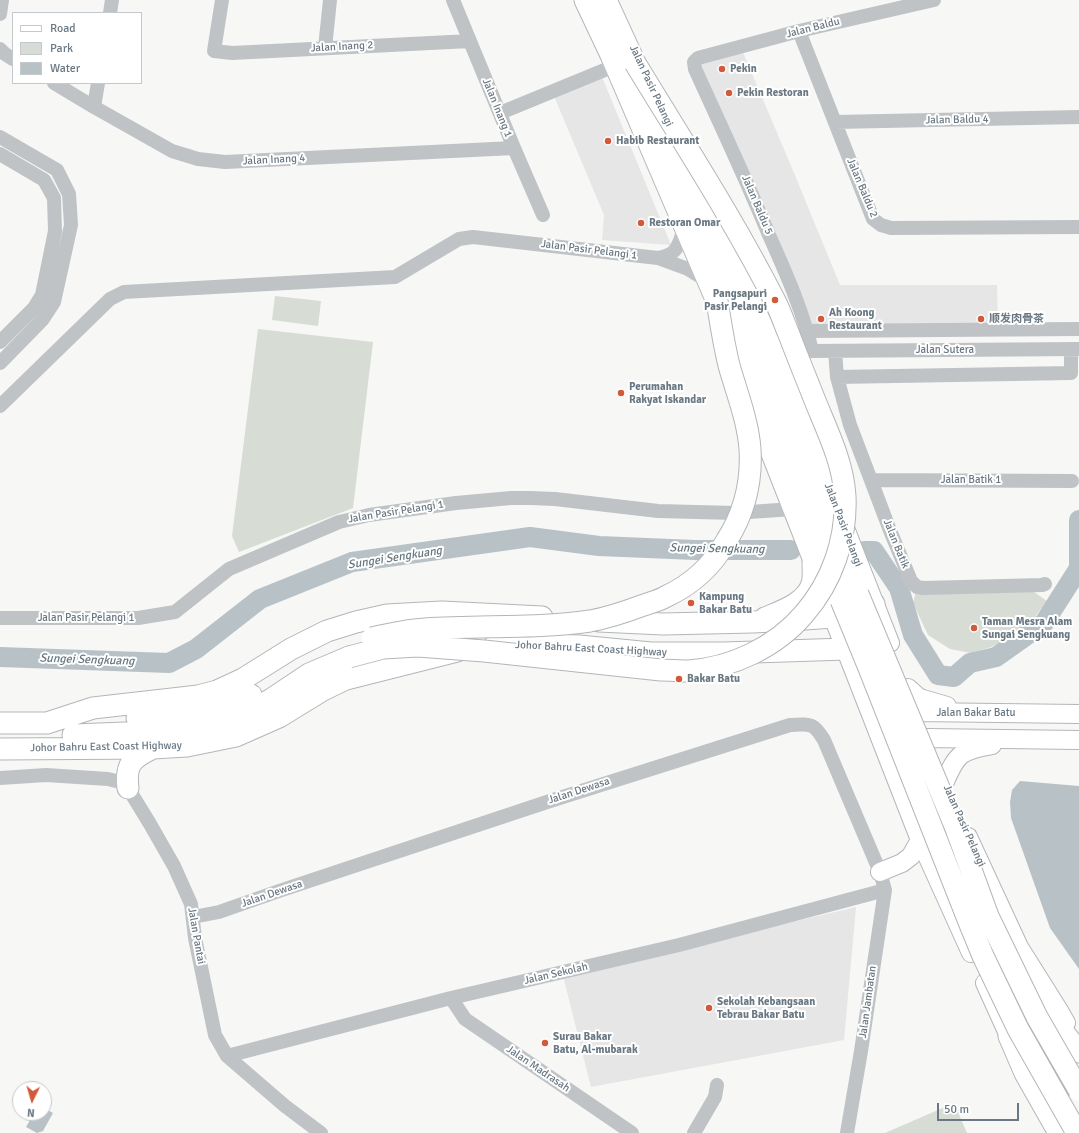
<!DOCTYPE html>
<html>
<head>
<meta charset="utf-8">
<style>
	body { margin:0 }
	#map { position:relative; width:1079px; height:1133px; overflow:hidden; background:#f7f7f5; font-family:Signika,sans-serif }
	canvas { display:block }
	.legend { position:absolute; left:12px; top:12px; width:130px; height:72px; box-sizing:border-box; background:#fff; border:1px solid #c3c9cd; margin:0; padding:5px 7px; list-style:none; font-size:12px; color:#6a7883 }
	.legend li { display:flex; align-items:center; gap:8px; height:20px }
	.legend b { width:20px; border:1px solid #c3c9cd }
	.north { position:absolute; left:12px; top:1081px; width:40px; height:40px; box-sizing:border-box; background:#fff; border:1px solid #c3c9cd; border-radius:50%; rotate:185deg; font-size:11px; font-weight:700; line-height:16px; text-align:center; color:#6a7883 }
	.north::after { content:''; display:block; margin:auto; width:14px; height:18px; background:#d15a3b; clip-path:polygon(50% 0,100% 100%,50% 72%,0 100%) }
	.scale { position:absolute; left:937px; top:1103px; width:82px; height:18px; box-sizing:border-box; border:2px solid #6a7883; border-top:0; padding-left:5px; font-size:12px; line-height:14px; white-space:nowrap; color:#6a7883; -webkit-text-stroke:3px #fff; paint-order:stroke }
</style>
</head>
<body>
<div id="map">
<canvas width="1079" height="1133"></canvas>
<ul class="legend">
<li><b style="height:5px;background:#fff"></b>Road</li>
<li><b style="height:11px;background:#d7dcd5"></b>Park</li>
<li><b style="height:11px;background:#b8c2c6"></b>Water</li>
</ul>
<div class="north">N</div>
<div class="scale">50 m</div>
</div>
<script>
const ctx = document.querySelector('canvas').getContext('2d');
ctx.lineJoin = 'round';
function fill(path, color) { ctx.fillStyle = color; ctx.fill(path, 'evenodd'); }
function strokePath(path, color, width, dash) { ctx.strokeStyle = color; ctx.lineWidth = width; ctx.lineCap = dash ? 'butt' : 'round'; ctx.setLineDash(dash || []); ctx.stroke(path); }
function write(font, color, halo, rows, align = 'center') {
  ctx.font = font + ' Signika,"Noto Sans SC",sans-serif'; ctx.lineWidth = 4; ctx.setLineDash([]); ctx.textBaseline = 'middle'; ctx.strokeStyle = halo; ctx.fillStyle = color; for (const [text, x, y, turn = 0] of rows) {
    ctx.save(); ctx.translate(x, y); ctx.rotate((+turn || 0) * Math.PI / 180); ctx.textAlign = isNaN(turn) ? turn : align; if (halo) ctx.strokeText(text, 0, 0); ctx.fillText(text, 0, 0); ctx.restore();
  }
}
const built = new Path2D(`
	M742 50 794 173 840 285H997L998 326 810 327 699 68 701 61Z
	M602 77 671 245 602 240 604 215 554 96Z
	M856 907 844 1040 591 1087 563 976Z`);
const green = new Path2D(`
	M275 296 321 301 318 326 272 320Z
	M258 329 373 342 353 508 239 552 232 536Z
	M916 591 1034 592 1047 601 1031 622 1014 635 991 647 971 653 950 649 928 635 913 603Z
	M954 1103 967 1133H885Z`);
const water = new Path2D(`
	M1020 781 1079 786V969L1050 928 1011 818 1010 802 1012 790Z
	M44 1108 53 1113 43 1131 37 1133 26 1127 34 1113H44Z`);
const river = new Path2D(`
	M864 551H874L899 588 913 635 938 675 954 677 970 663 996 657 1044 623 1079 568V520
	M0 657 169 663 196 649 260 599 352 562 530 537 599 546 695 550H791`);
const minor = new Path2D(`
	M222 0 214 51 232 53 470 41
	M453 0 514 148 543 215
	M110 13 112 0
	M0 14 2 0
	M799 31 873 219 881 225 891 228 1079 227
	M325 48 330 0
	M0 49 5 54 13 59
	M54 83 94 107 172 151 198 159 225 162 514 148
	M94 107 98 83
	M500 113 607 69
	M835 122 1079 117
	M0 137 57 170 69 194 71 225 54 302 43 319 0 363
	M0 154 44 180 54 198 55 231 42 295 34 308 0 342
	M658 258C674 255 677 250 682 235
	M807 331 1079 329
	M802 350 812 351 1079 349
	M812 351C803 311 786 273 769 235 746 179 720 124 695 69L694 62 698 58 799 31 934 0
	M835 351 837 377 850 425 891 533 911 581 917 587 923 588 1042 585 1045 584
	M837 377 1071 373V349
	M0 406 110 299 124 292 395 277 459 239 473 237 658 258 688 269 701 277
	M871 480 1072 481
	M0 618H138L175 612 229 569 339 522 369 515 456 503 511 498H531L555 499 658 511 735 513 793 509
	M0 778 46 775 108 779 120 782 128 788 150 824 174 866 191 904 195 938 215 1035 227 1056 285 1106 321 1133
	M193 917 219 912 279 891 550 801 790 725C810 724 813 722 824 740L880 872 885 890 861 1051 847 1133
	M451 998 465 1019 632 1133
	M227 1056 451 998 679 945 885 890
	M694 1133 715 1097 717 1085`);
const major = new Path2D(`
	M686 160 769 337 789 385 890 643
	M758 422 813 562 833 617 920 840 971 953
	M908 688 918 697 923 699 947 706
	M895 719 918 712 1079 714
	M906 743 927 738 1079 740
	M944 784C956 755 960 750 992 745
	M968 837 1019 947 1058 1009 1066 1023
	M880 872 902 863 911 856 920 840
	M985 983 1009 1036`);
const highway = new Path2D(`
	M585 0 611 55 813 525 841 600
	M606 0 635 63 687 192 743 311 858 594
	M765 618C782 611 806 603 812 584 814 577 813 569 813 562
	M599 621 663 624 753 622 791 620 833 617 874 604
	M494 646 519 644 579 646 651 653H724L846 649 877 640
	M137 718C160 717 184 716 206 711 222 708 236 701 251 695
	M0 723H47L93 708 181 698 198 696 217 691 243 679 291 649 327 631 356 622 387 615 442 612 542 617
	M73 735 178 731 201 727 223 722 247 712 270 700 309 674 349 657
	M0 749 153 748 187 746 236 736 279 717 323 690 346 679 457 651
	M128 788C125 764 132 758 153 748
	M1026 984 1079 1052
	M1009 1036 1025 1073 1059 1133`);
const highwayBridge = new Path2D(`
	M858 594 955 826 988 916 1037 1017 1079 1090
	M841 600 869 668 969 922 983 956 1018 1029 1077 1133
	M372 638C389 634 407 630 425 629 480 625 535 629 590 621 607 618 625 612 641 606 649 603 658 601 665 597 691 585 713 565 727 540 744 513 752 482 750 449 748 422 738 396 730 369 724 347 721 324 717 301
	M349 657 383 648 418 646 484 651 661 670C670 670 679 671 688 671 732 668 776 647 804 614 832 582 847 539 845 496 843 460 825 427 812 393 804 373 796 353 788 332 784 323 781 313 776 303 734 220 683 142 635 63`);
const markers = [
	[722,69,4,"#d15a3b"],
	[729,93,4,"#d15a3b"],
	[608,141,4,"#d15a3b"],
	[641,223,4,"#d15a3b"],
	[775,300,4,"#d15a3b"],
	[821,319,4,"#d15a3b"],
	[981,319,4,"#d15a3b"],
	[621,393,4,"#d15a3b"],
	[691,603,4,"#d15a3b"],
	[974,628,4,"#d15a3b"],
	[679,679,4,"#d15a3b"],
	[709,1008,4,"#d15a3b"],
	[545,1043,4,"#d15a3b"]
];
const streetNames = [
	["Jalan Baldu",813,28,-14],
	["Jalan Inang 2",342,47,-3],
	["Jalan Pasir Pelangi",651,86,65],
	["Jalan Inang 1",497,108,68],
	["Jalan Baldu 4",957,120,-1],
	["Jalan Inang 4",274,160,-3],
	["Jalan Baldu 2",862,188,67],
	["Jalan Baldu 5",757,205,67],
	["Jalan Pasir Pelangi 1",589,250,7],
	["Jalan Sutera",945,350],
	["Jalan Batik 1",971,480],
	["Jalan Pasir Pelangi 1",396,512,-9],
	["Jalan Pasir Pelangi",843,525,69],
	["Jalan Batik",896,544,68],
	["Jalan Pasir Pelangi 1",86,618],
	["Johor Bahru East Coast Highway",591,649,3],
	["Jalan Bakar Batu",976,713],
	["Johor Bahru East Coast Highway",106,747,-1],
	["Jalan Dewasa",579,791,-18],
	["Jalan Pasir Pelangi",964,826,66],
	["Jalan Dewasa",272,894,-19],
	["Jalan Pantai",196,936,80],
	["Jalan Sekolah",556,974,-13],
	["Jalan Jambatan",868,1002,-82],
	["Jalan Madrasah",538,1069,34]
];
const poiNames = [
	["Pekin",730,69],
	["Pekin Restoran",737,93],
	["Habib Restaurant",616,141],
	["Restoran Omar",649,223],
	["Pangsapuri",767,294,"right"],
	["Pasir Pelangi",767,307,"right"],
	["Ah Koong",829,313],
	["Restaurant",829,326],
	["顺发肉骨茶",989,319],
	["Perumahan",629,387],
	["Rakyat Iskandar",629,400],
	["Kampung",699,597],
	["Bakar Batu",699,610],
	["Taman Mesra Alam",982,622],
	["Sungai Sengkuang",982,635],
	["Bakar Batu",687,679],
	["Sekolah Kebangsaan",717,1002],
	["Tebrau Bakar Batu",717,1015],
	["Surau Bakar",553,1037],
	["Batu, Al-mubarak",553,1050]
];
const waterNames = [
	["Sungei Sengkuang",717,549,1],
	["Sungei Sengkuang",395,558,-9],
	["Sungei Sengkuang",87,660,2]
];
fill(built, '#e5e6e5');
fill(green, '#d7dcd5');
fill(water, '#b8c2c6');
strokePath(river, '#b8c2c6', 20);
strokePath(major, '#b3b7ba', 20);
strokePath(highway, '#b3b6b9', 23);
strokePath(minor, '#bfc3c6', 14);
strokePath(major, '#fff', 18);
strokePath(highway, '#fff', 21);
strokePath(highwayBridge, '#b3b6b9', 23, []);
strokePath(highwayBridge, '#fff', 21);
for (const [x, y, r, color] of markers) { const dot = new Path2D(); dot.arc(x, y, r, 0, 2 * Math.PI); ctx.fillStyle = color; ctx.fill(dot); strokePath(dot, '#fff', 1.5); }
write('11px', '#6a7883', '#fff', streetNames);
write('bold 11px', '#6a7883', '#fff', poiNames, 'left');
write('italic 12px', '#66787f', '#fff', waterNames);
</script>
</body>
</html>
